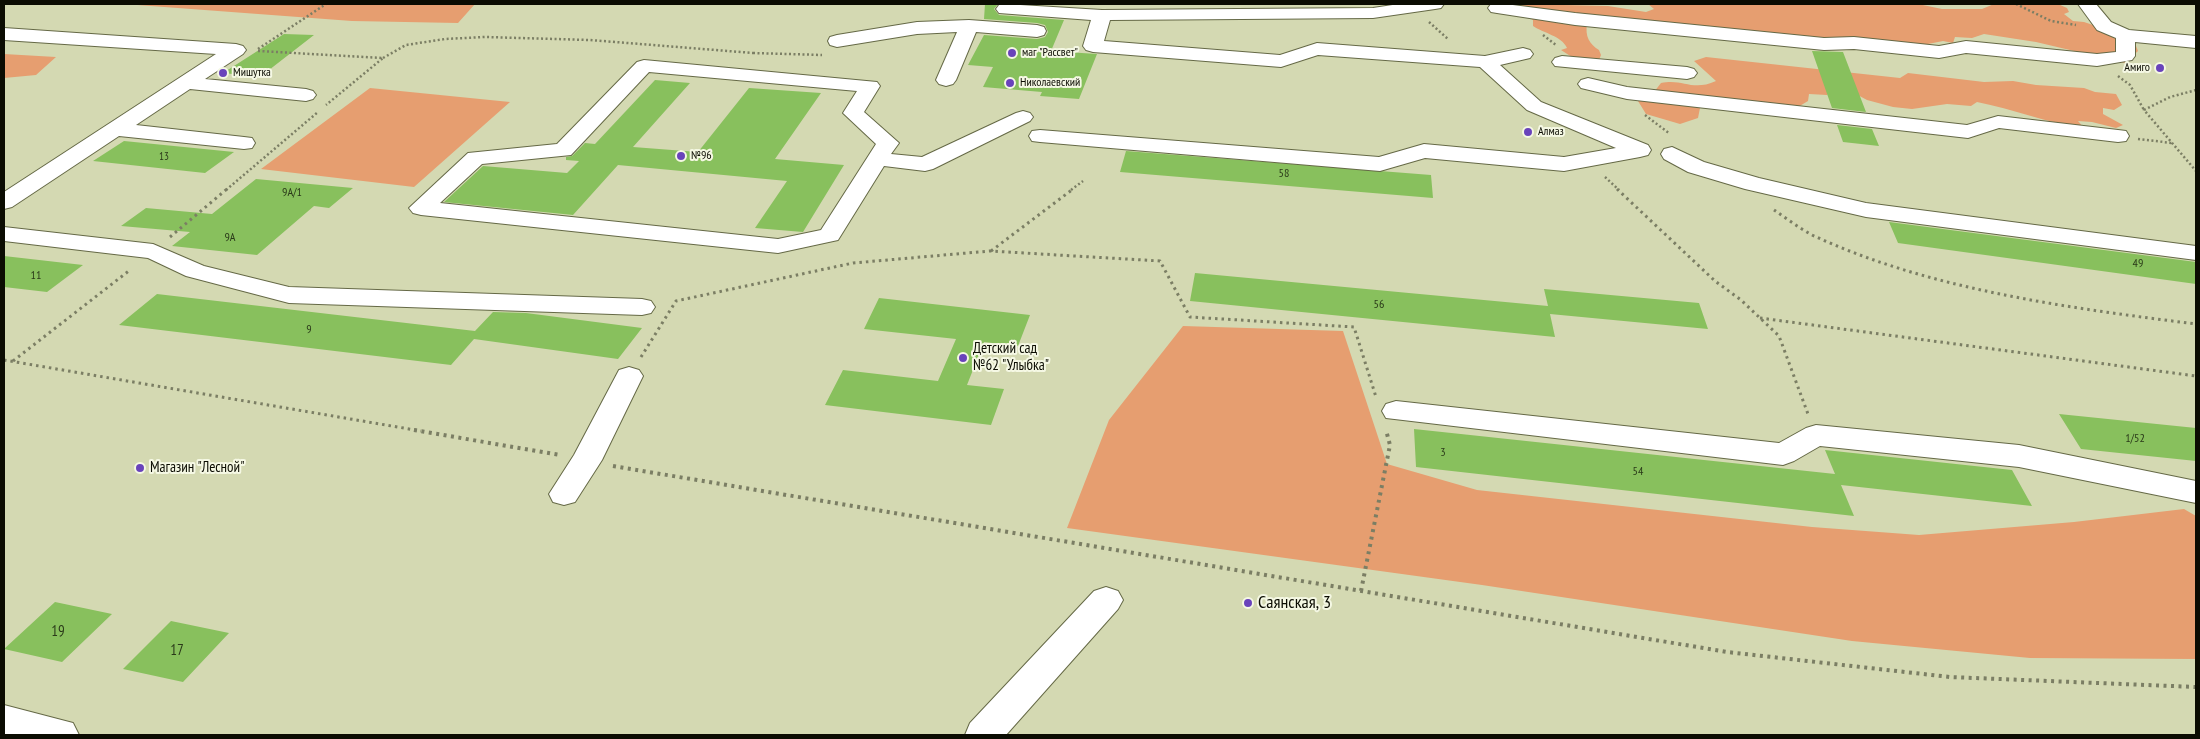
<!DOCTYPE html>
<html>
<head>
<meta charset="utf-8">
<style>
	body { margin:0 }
	#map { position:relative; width:2200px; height:739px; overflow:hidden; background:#d4d9b2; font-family:"PT Sans Narrow",sans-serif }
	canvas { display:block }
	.frame { position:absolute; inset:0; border:5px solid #0b0c02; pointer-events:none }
</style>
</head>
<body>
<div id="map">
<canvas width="2200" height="739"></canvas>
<div class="frame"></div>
</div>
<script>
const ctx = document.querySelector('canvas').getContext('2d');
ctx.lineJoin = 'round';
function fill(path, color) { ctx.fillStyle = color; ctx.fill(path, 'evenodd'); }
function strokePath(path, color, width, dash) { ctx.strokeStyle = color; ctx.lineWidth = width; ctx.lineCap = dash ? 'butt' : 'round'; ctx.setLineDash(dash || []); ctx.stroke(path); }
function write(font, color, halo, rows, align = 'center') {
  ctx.font = font + ' "PT Sans Narrow",sans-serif'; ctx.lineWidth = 4; ctx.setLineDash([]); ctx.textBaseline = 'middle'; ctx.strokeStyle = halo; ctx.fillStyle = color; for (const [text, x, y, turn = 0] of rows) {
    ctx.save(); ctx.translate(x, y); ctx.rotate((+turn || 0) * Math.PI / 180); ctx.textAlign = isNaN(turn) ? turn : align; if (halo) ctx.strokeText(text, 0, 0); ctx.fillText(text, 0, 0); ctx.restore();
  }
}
const green = new Path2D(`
	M124 4H475L458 23 352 21Z
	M1519 4 1608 6 1646 12 1654 9 1648 4H1918L1942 9H1982L1994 4H2058L2067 8 2069 12 2064 14 2073 21 2084 22 2102 28 2104 32 2136 46 2138 51 2125 63 2036 42 1984 34 1972 38 1955 37 1953 43 1943 41 1918 46 1587 24C1585 36 1589 44 1599 50L1601 55 1599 60 1575 59 1561 50 1567 48C1562 36 1543 33 1533 26V20L1520 13 1516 5Z
	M4 54 56 57 36 75 4 78Z
	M1706 57 1900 78 1908 73 1984 82 2013 81 2036 85 2084 88 2095 92 2116 94 2122 105 2114 110 2103 108V114L2123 125 2116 128 2092 122 2078 121 2084 128C2047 123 2013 109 1977 102L1971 106 1947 104 1912 109 1893 107 1867 100 1854 93 1831 89 1827 95 1809 94 1808 101 1798 107 1702 98 1698 118 1680 124 1646 114 1638 101 1643 92H1654L1661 83C1683 78 1692 92 1716 81L1694 61Z
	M370 88 510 102 414 187 261 169Z
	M1183 326 1343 331 1387 464 1477 490 1812 527 1919 535 2074 522 2184 509 2196 516V659L2030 658 1852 641 1482 585 1067 528 1109 420Z`);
const building = new Path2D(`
	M985 4H998L994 9 999 15 1064 20 1051 51 1097 54 1079 99 1040 96 1042 92 983 87 993 67 968 65 984 35 1037 39 1045 37 1048 32 1045 25 1037 23 984 19Z
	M284 34 314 35 260 77 223 73Z
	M1812 51 1843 52 1866 112 1832 108Z
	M655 80 690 83 633 147 698 152 749 88 821 93 775 159 844 165 803 232 755 228 787 181 618 165 573 215 444 202 483 166 567 173 579 161 566 160V157L572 156 585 143 595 144Z
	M1837 125 1872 129 1879 146 1843 142Z
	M124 141 234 152 205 173 93 161Z
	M1126 151 1431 175 1433 198 1120 172Z
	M256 179 353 188 329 208 314 206 257 255 172 246 190 232 121 226 146 208 212 214Z
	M1889 222 2196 262V284L1898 243Z
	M4 256 83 265 47 292 4 287Z
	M1195 273 1548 306 1544 289 1699 303 1708 329 1550 314 1555 337 1190 301Z
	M157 294 475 331 493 312 526 313 642 328 618 359 474 339 451 365 119 325Z
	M879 298 1030 315 1018 346 984 342 967 385 1004 389 991 425 825 405 843 370 938 381 956 339 864 329Z
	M2059 414 2196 428V461L2081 449Z
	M1414 429 1835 474 1825 450 2012 470 2032 506 1841 485 1854 516 1416 467Z
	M55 602 112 614 62 662 4 649Z
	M171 621 229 633 183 682 123 669Z`);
const pathFar2 = new Path2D(`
	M2016 4 2051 21 2076 25
	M1429 22 1449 40
	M1543 35 1556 45
	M258 49 326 4
	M258 51 383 58 326 105
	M753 53 822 55
	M383 58 406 45 445 39 485 37 590 40 753 53
	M2118 76 2130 85 2144 110
	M2196 90 2170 97 2144 110 2196 171
	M1645 115 1670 134
	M2138 139 2172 143
	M1605 177 1619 190
	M226 190 318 112
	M1071 190 1083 181`);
const pathFar1 = new Path2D(`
	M1617 189 1715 281 1741 300 1779 336 1808 414
	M1774 210C1786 218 1799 228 1812 235 1930 290 2069 308 2196 324
	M170 237 227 189
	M991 251 1073 189
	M1760 318 2196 376
	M641 357 676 301 853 263 990 251 1160 261 1190 317 1354 327 1376 397
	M4 360 421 431
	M13 361 130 270`);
const path = new Path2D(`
	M414 430 560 455
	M613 466 1727 652 1950 677 2196 687
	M1361 591 1390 445 1386 430`);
const minor = new Path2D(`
	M1004 4 1102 10 1373 8 1399 4H1444L1441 8 1435 9 1373 18 1110 20 1104 41 1280 55 1317 43 1485 56 1523 48 1530 50 1533 54 1530 58 1500 65 1541 102 1648 145 1651 150 1648 155 1640 157 1564 171 1425 158 1380 171 1040 142 1032 141 1029 136 1032 131 1040 130 1379 157 1424 144 1564 157 1616 148 1527 110 1480 67 1318 55 1281 67 1093 52 1086 50 1083 46 1091 20 999 13 996 9 999 5Z
	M1491 4H1505L1575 13 1824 38 1854 37 1939 46 1966 41 2097 54 2116 52V38L2097 30 2078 4H2096L2111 22 2129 30 2196 36V48L2135 42V56L2132 60 2097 66 1966 53 1939 58 1854 49 1824 50 1575 25 1497 13 1491 12 1488 8Z
	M969 20 1037 25 1044 27 1046 31 1044 35 1037 37 976 32 956 80 953 84 946 86 939 84 936 80 957 32 917 34 837 47 830 45 828 41 830 37 837 35 917 22Z
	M4 28 236 44 243 46 246 50 243 54 205 79 306 89 313 91 316 95 313 99 306 101 190 89 136 125 244 137 252 138 255 143 252 148 244 149 119 136 12 207 4 209V192L216 54 4 40Z
	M1562 56 1687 67 1694 69 1697 73 1694 77 1687 79 1555 66 1552 62 1555 58Z
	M644 60 877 82 880 86 864 112 899 143 891 154 922 157 1016 113 1023 111 1030 113 1033 117 1030 121 933 169 925 171 884 166 838 240 778 253 421 215 413 213 409 208 468 153 557 144 637 62ZM649 72 857 91 843 113 876 144 821 230 778 239 440 203 482 164 571 155Z
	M1588 78 1627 87 1967 125 1998 116 2118 130 2126 131 2129 136 2126 141 2118 142 1999 128 1968 138 1627 99 1581 88 1578 84 1581 80Z
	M1672 147 1704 162 1759 178 1866 203 2196 246V260L1866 217 1745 189 1688 172 1664 159 1661 154 1664 149Z
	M4 227 153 244 204 266 289 287 642 299 651 301 655 307 651 313 642 315 289 303 186 276 148 258 4 241Z
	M629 367 639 370 643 376 602 460 575 502 564 505 553 502 549 494 574 455 619 370Z
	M1396 401 1779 443 1806 428 1816 425 2019 445 2196 481V503L2019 467 1820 446 1794 461 1783 465 1386 418 1382 411 1386 404Z
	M1106 587 1118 591 1123 600 1118 609 1006 735H965L970 723 1094 591Z
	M4 705 73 723 79 735H4Z`);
const markers = [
	[1012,53,5,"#6943bb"],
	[2160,68,5,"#6943bb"],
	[223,73,5,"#6943bb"],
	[1010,83,5,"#6943bb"],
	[1528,132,5,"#6943bb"],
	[681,156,5,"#6943bb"],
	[963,358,5,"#6943bb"],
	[140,468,5,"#6943bb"],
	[1248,603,5,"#6943bb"]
];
const farNumbernames = [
	["13",164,157]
];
const farPoinames = [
	["маг \"Рассвет\"",1022,53],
	["Амиго",2150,68,"right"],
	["Мишутка",233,73],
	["Николаевский",1020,83],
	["Алмаз",1538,132],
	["№96",691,156]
];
const numberNames = [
	["58",1284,174],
	["9А/1",292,193],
	["9А",230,238],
	["49",2138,264],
	["11",36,276],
	["56",1379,305],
	["9",309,330],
	["1/52",2135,439],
	["3",1443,453],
	["54",1638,472]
];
const poiNames = [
	["Детский сад",973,349],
	["№62 \"Улыбка\"",973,366],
	["Магазин \"Лесной\"",150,468]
];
const nearNumbernames = [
	["19",58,632],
	["17",177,651]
];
const nearPoinames = [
	["Саянская, 3",1258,603]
];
fill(green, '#e69e70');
fill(building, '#88c05d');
strokePath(minor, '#656946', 2);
strokePath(pathFar2, '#7b7e64', 2.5, [2, 2.5]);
strokePath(pathFar1, '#7b7e64', 3, [2.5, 4]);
strokePath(path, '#7b7e64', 4, [3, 4.5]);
fill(minor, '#fff');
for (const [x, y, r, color] of markers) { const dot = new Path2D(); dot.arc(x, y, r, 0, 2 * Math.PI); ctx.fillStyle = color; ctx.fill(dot); strokePath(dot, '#f5f8e4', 2); }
write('11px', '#2a3919', null, farNumbernames);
write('12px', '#0b0c02', '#f5f8e4', farPoinames, 'left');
write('12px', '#2a3919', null, numberNames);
write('15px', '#0b0c02', '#f5f8e4', poiNames, 'left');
write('15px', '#2a3919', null, nearNumbernames);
write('18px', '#0b0c02', '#f5f8e4', nearPoinames, 'left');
</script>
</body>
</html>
